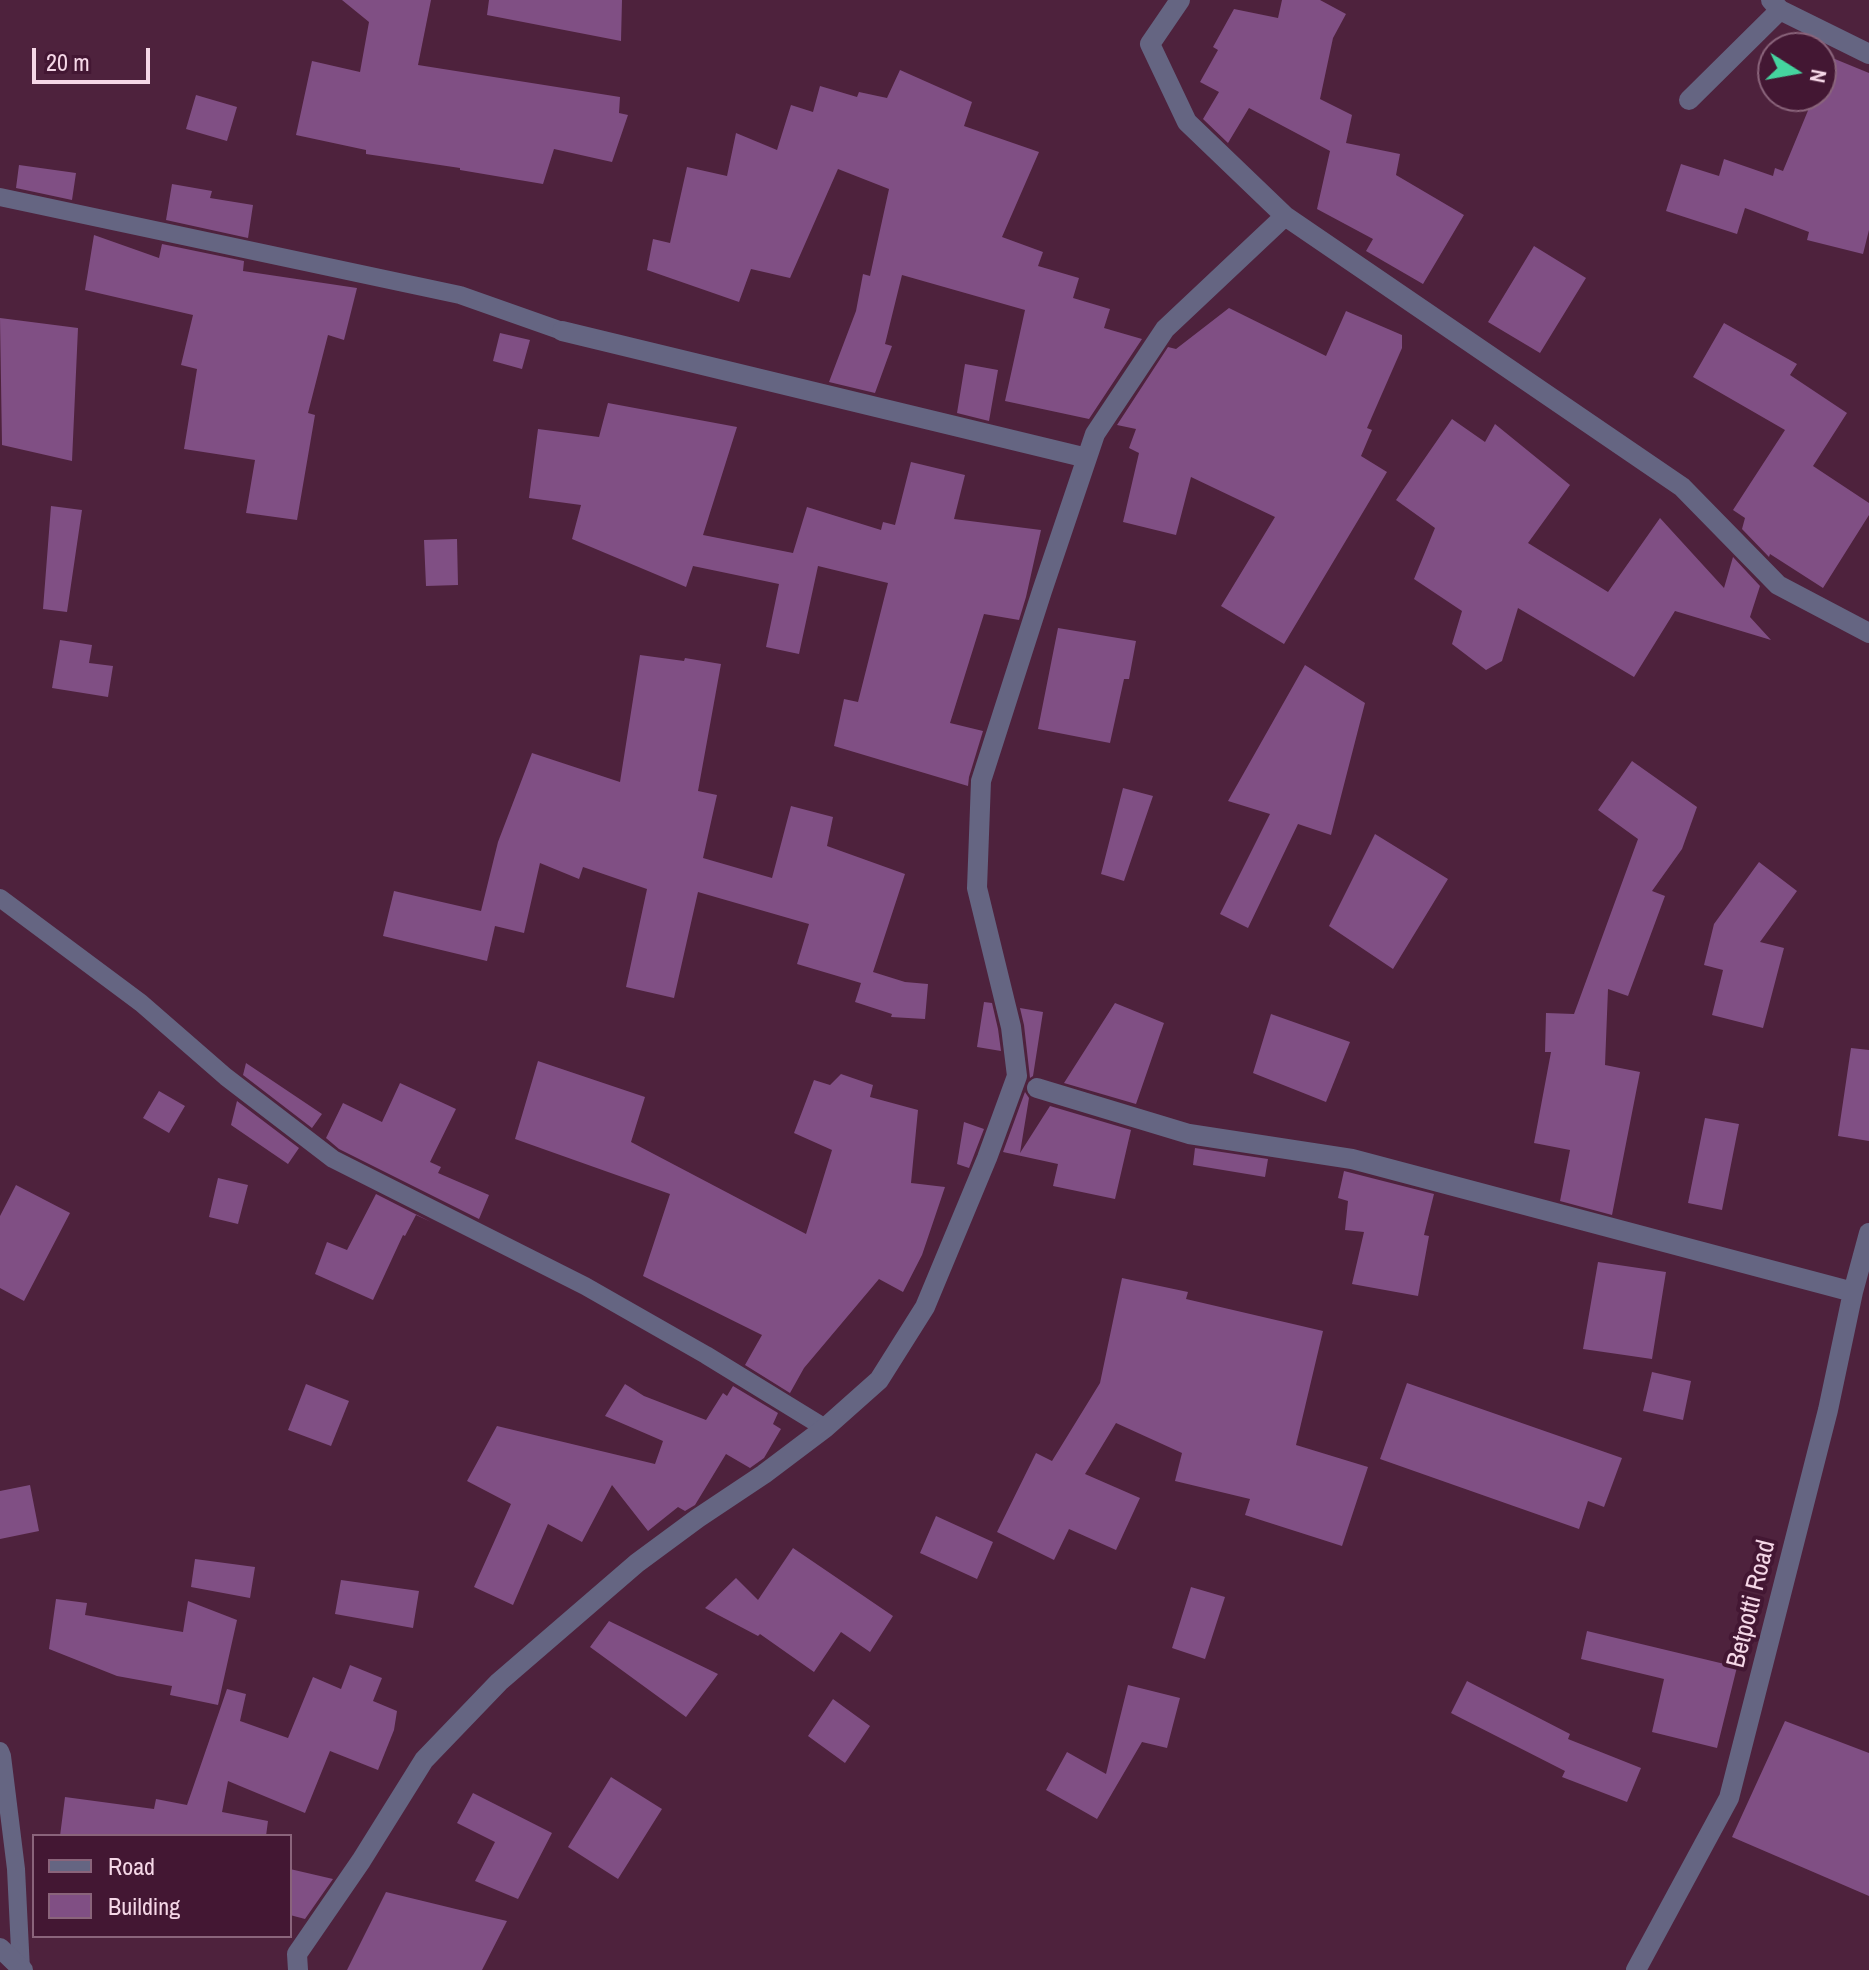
<!DOCTYPE html>
<html>
<head>
<meta charset="utf-8">
<style>
	body { margin:0 }
	#map { position:relative; width:1869px; height:1970px; overflow:hidden; background:#4e223d; font-family:"Archivo Narrow",sans-serif }
	canvas { display:block }
	.legend { position:absolute; left:32px; top:1834px; width:260px; height:104px; box-sizing:border-box; background:#431733; border:2px solid #8a647b; margin:0; padding:10px 14px; list-style:none; font-size:24px; color:#f5d7e7 }
	.legend li { display:flex; align-items:center; gap:16px; height:40px }
	.legend b { width:40px; border:2px solid #8a647b }
	.north { position:absolute; left:1757px; top:32px; width:80px; height:80px; box-sizing:border-box; background:#431733; border:2px solid #8a647b; border-radius:50%; rotate:101deg; font-size:22px; font-weight:700; line-height:32px; text-align:center; color:#f5d7e7 }
	.north::after { content:''; display:block; margin:auto; width:28px; height:36px; background:#45d49f; clip-path:polygon(50% 0,100% 100%,50% 72%,0 100%) }
	.scale { position:absolute; left:32px; top:48px; width:118px; height:36px; box-sizing:border-box; border:4px solid #f5d7e7; border-top:0; padding-left:10px; font-size:24px; line-height:28px; white-space:nowrap; color:#f5d7e7; -webkit-text-stroke:6px #431733; paint-order:stroke }
</style>
</head>
<body>
<div id="map">
<canvas width="1869" height="1970"></canvas>
<ul class="legend">
<li><b style="height:10px;background:#656582"></b>Road</li>
<li><b style="height:22px;background:#804f84"></b>Building</li>
</ul>
<div class="north">N</div>
<div class="scale">20 m</div>
</div>
<script>
const ctx = document.querySelector('canvas').getContext('2d');
ctx.lineJoin = 'round';
function fill(path, color) { ctx.fillStyle = color; ctx.fill(path, 'evenodd'); }
function strokePath(path, color, width, dash) { ctx.strokeStyle = color; ctx.lineWidth = width; ctx.lineCap = dash ? 'butt' : 'round'; ctx.setLineDash(dash || []); ctx.stroke(path); }
function write(font, color, halo, rows, align = 'center') {
  ctx.font = font + ' "Archivo Narrow",sans-serif'; ctx.lineWidth = 8; ctx.setLineDash([]); ctx.textBaseline = 'middle'; ctx.strokeStyle = halo; ctx.fillStyle = color; for (const [text, x, y, turn = 0] of rows) {
    ctx.save(); ctx.translate(x, y); ctx.rotate((+turn || 0) * Math.PI / 180); ctx.textAlign = isNaN(turn) ? turn : align; if (halo) ctx.strokeText(text, 0, 0); ctx.fillText(text, 0, 0); ctx.restore();
  }
}
const building = new Path2D(`
	M342 0H431L418 65 620 97 619 113 628 115 612 162 554 149 543 184 460 170V168L366 154V150L296 135 312 61 360 72 369 22Z
	M489 0H622L621 41 487 15Z
	M1282 0H1320L1346 14 1333 38 1320 99 1352 115 1346 143 1400 154 1396 175 1464 215 1423 284 1366 251 1373 239 1317 209 1330 151 1249 108 1228 143 1203 119 1219 92 1200 82 1218 50 1213 47 1234 9 1278 18Z
	M1830 57 1869 73V230L1863 254 1807 240 1809 232 1745 208 1737 234 1666 211 1681 164 1719 176 1724 159 1773 176 1775 168 1783 171 1814 96H1821V78Z
	M900 70 972 102 964 126 1039 152 1002 237 1043 252 1038 266 1079 278 1073 298 1110 309 1104 328 1142 339 1089 419 1005 401 1025 310 902 275 885 344 892 346 875 393 829 382 856 311 863 274 870 276 889 189 838 169 790 278 751 269 739 302 647 270 653 239 670 243 687 167 727 176 736 133 777 150 791 105 813 112 820 86 857 97 859 92 887 98Z
	M196 95 237 107 227 141 186 129Z
	M19 165 76 173 72 200 16 188Z
	M172 184 212 191 210 198 253 205 248 238 166 220Z
	M94 235 159 258 162 244 244 261 243 271 357 288 344 340 328 335 308 413 315 415 297 520 246 513 255 460 184 449 197 369 181 365 193 315 85 290Z
	M1534 246 1586 278 1540 353 1488 322Z
	M1229 308 1326 356 1346 311 1402 335V348L1367 428 1372 430 1361 456 1387 472 1284 644 1221 606 1275 517 1191 477 1176 535 1123 522 1139 453 1129 448 1136 429 1117 425 1168 347 1176 349Z
	M0 318 78 328 72 461 2 445Z
	M1724 323 1797 364 1790 375 1847 413 1813 466 1869 503V515L1823 588 1770 554 1769 557 1742 529 1745 518 1733 510 1785 430 1693 377Z
	M500 333 530 340 522 369 493 361Z
	M965 364 998 370 989 421 957 413Z
	M608 403 737 427 703 535 793 553 807 507 881 530 883 522 895 525 911 462 965 475 954 519 1041 530 1026 597 1019 620 984 614 950 723 983 731 969 777 968 786 834 746 844 699 858 702 888 583 818 566 799 654 766 647 779 584 693 566 686 587 572 539 581 505 529 498 538 429 599 437Z
	M1452 419 1485 442 1495 424 1570 485 1528 543 1608 592 1660 518 1724 588 1733 557 1760 586 1750 617 1771 640 1675 611 1634 677 1518 608 1502 661 1486 670 1452 644 1462 611 1414 579 1435 528 1396 500Z
	M51 506 82 510 67 612 43 609Z
	M457 539 458 585 426 586 424 540Z
	M1058 628 1136 641 1129 679H1124L1110 743 1038 729Z
	M60 640 92 645 89 663 113 666 108 697 52 688Z
	M640 655 684 661 685 658 721 664 698 791 717 795 703 858 772 878 791 806 833 817 827 846 905 874 873 972 905 982 928 984 925 1019 891 1017 892 1014 855 1002 861 983 797 964 809 924 698 892 674 998 626 987 647 889 583 867 579 879 540 863 524 933 495 926 487 961 383 936 394 891 481 911 498 842 532 753 620 782Z
	M1305 665 1365 703 1331 835 1298 824 1248 928 1220 914 1270 814 1228 801Z
	M1632 761 1697 807 1682 849 1652 891 1665 896 1628 996 1608 989 1605 1065 1640 1072 1612 1215 1560 1201 1570 1150 1534 1143 1551 1052H1545L1546 1013 1574 1014 1638 839 1598 810Z
	M1123 788 1153 796 1124 881 1101 874Z
	M1375 834 1448 879 1393 969 1329 926Z
	M1759 862 1797 891 1760 942 1784 948 1763 1028 1712 1015 1723 970 1704 965 1714 924Z
	M984 1002 992 1003 998 1029 1001 1051 977 1047Z
	M1115 1003 1164 1023 1136 1104 1064 1083Z
	M1020 1008 1043 1012 1033 1076 1030 1078 1024 1025Z
	M1271 1014 1350 1042 1326 1102 1253 1073Z
	M1851 1048 1869 1050V1141L1838 1136Z
	M538 1061 645 1097 631 1142 806 1234 832 1150 794 1133 814 1080 830 1085 841 1074 873 1085 870 1097 918 1110 911 1183 945 1187 922 1255 903 1292 879 1279 804 1368 790 1393 745 1365 762 1335 643 1276 670 1194 515 1139Z
	M246 1063 322 1114 312 1128 243 1075Z
	M400 1083 456 1109 430 1162 441 1167 438 1173 489 1195 479 1219 339 1149 326 1138 343 1103 382 1122Z
	M159 1091 185 1106 169 1133 143 1118Z
	M1025 1092 1029 1098 1020 1153 1050 1106 1131 1130 1115 1199 1053 1186 1058 1164 1003 1152Z
	M237 1101 299 1148 288 1164 231 1125Z
	M1705 1118 1739 1124 1722 1210 1688 1203Z
	M964 1122 984 1129 969 1168 957 1164Z
	M1195 1148 1268 1159 1265 1177 1193 1165Z
	M1344 1171 1434 1194 1424 1235 1429 1236 1418 1296 1352 1284 1364 1232 1345 1230 1348 1201 1338 1198Z
	M218 1178 248 1185 238 1224 209 1217Z
	M16 1185 70 1213 24 1301 0 1288V1216Z
	M376 1194 431 1222 416 1215 405 1236 403 1235 373 1300 315 1274 327 1242 347 1250Z
	M1598 1262 1666 1272 1652 1359 1583 1349Z
	M1122 1278 1188 1292 1186 1299 1323 1331 1296 1445 1368 1467 1342 1546 1245 1515 1250 1499 1175 1481 1182 1453 1116 1423 1085 1474 1140 1498 1116 1550 1069 1529 1054 1560 997 1532 1036 1453 1052 1461 1100 1383Z
	M1652 1372 1691 1381 1683 1420 1643 1411Z
	M1407 1383 1622 1458 1604 1507 1588 1501 1579 1529 1380 1459Z
	M306 1384 349 1401 331 1446 288 1430Z
	M625 1384 644 1396 706 1420 723 1393 727 1396 733 1386 778 1413 773 1424 781 1429 764 1458 750 1468 726 1454 695 1505 685 1511 678 1507 648 1531 612 1485 582 1542 548 1524 513 1605 474 1587 511 1504 467 1481 497 1426 655 1464 663 1441 605 1416Z
	M30 1485 39 1531 0 1539V1491Z
	M936 1516 993 1542 977 1579 920 1553Z
	M793 1548 893 1616 870 1652 841 1632 814 1672 760 1634 758 1636 705 1608 736 1578 758 1600Z
	M195 1559 255 1567 250 1598 191 1587Z
	M341 1580 419 1591 413 1628 335 1614Z
	M1191 1587 1225 1597 1205 1659 1172 1648Z
	M56 1599 87 1603 85 1615 183 1632 188 1601 237 1620 218 1705 170 1695 172 1686 117 1676 49 1649Z
	M609 1621 718 1674 686 1717 590 1647Z
	M1587 1631 1737 1667 1717 1748 1652 1732 1664 1679 1581 1659Z
	M350 1665 382 1678 373 1701 397 1711 394 1730 378 1770 330 1751 305 1813 228 1781 222 1812 268 1821 266 1836H60L65 1797 154 1809 156 1799 187 1805 227 1689 246 1694 240 1721 288 1738 313 1677 341 1689Z
	M1467 1681 1570 1734 1568 1739 1641 1768 1627 1802 1562 1777 1565 1771 1451 1713Z
	M1128 1685 1180 1698 1167 1748 1142 1742 1097 1819 1046 1790 1067 1752 1106 1774Z
	M833 1699 870 1726 845 1763 808 1736Z
	M1785 1721 1869 1753V1896L1732 1837Z
	M611 1777 662 1809 618 1879 568 1847Z
	M473 1793 552 1833 518 1899 475 1881 495 1842 457 1823Z
	M290 1869 333 1879 305 1919 290 1915Z
	M386 1892 460 1910 507 1921 482 1970H347Z`);
const service = new Path2D(`
	M0 197 460 295 562 331
	M0 898 141 1003 226 1077 333 1159 585 1286 706 1355 825 1428
	M0 1751 2 1756 16 1869 21 1970`);
const minor = new Path2D(`
	M1180 0 1150 44 1187 122 1285 216 1682 487 1778 585 1869 633
	M1771 0 1780 10 1869 54
	M1689 100 1780 10
	M562 331 1087 458
	M1037 1088 1189 1134 1352 1159 1853 1292
	M0 1948 23 1970
	M298 1970 297 1954 361 1861 424 1760 499 1682 637 1563 698 1518 764 1474 825 1428 879 1380 925 1307 987 1158 1017 1076 1011 1027 977 888 981 781 1042 591 1095 434 1165 329 1285 216
	M1636 1970 1729 1798 1828 1410 1853 1292 1869 1233`);
const streetNames = [
	["Betpotti Road",1752,1604,-76]
];
fill(building, '#804f84');
strokePath(service, '#656582', 18);
strokePath(minor, '#656582', 20);
write('26px', '#f5d7e7', '#431733', streetNames);
</script>
</body>
</html>
